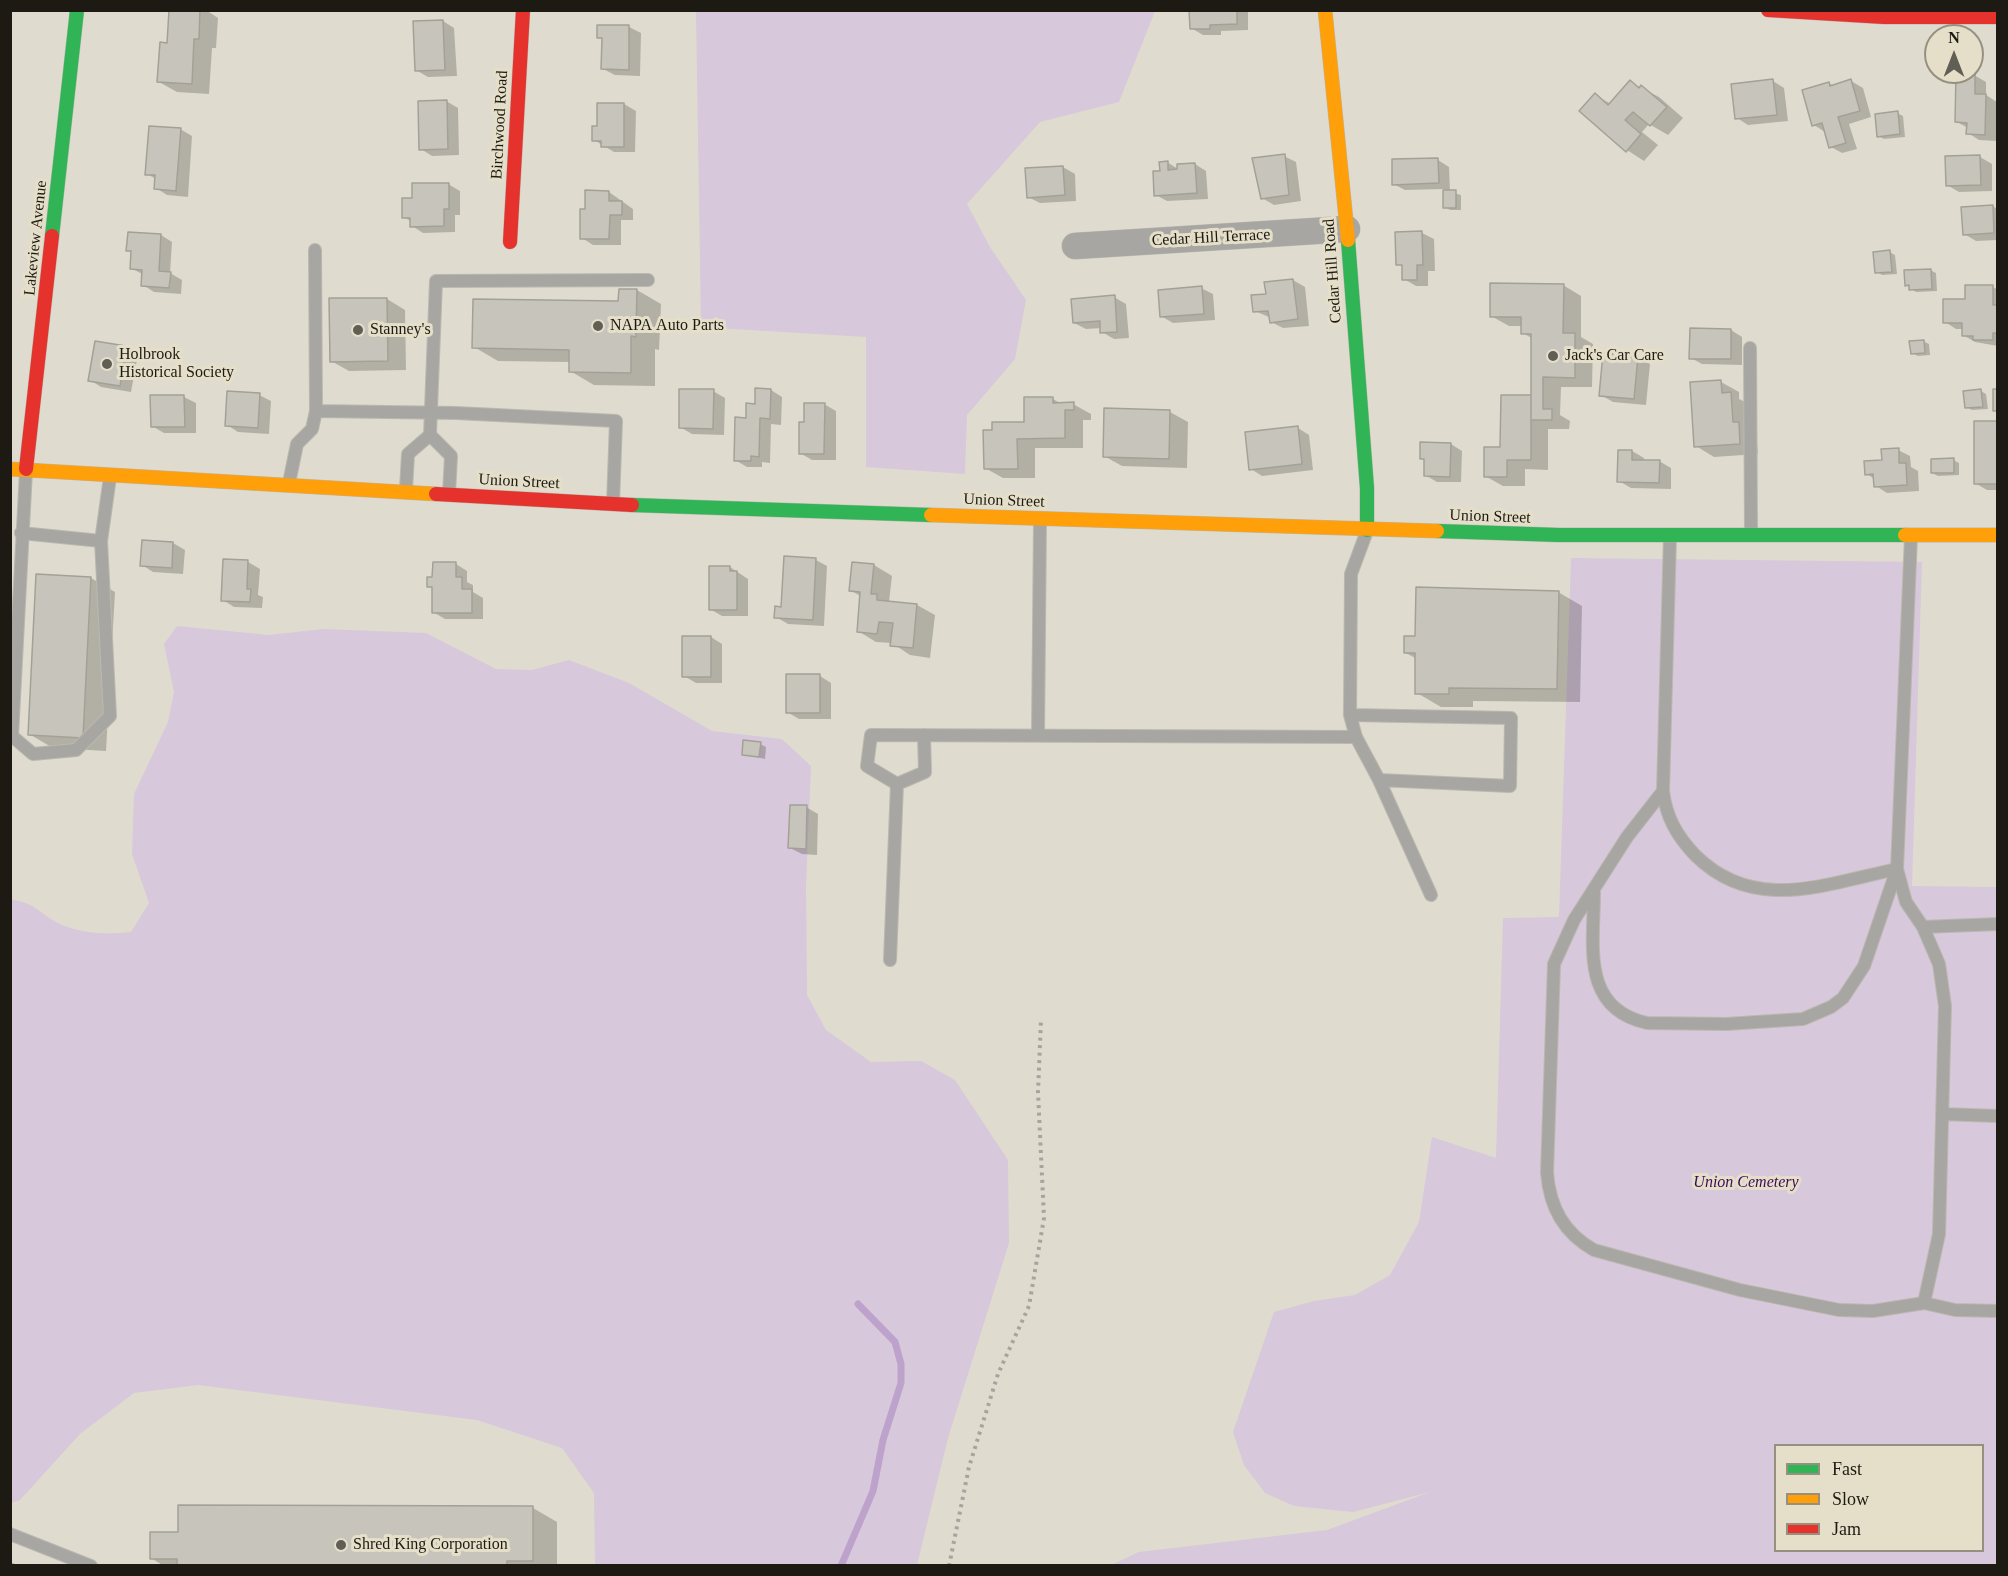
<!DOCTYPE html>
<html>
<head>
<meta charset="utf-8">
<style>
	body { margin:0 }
	#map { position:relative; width:2008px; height:1576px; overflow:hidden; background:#dfdccf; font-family:"Times New Roman",serif }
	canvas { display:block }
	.frame { position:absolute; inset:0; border:12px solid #1d1a13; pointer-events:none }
	.legend { position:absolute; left:1774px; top:1444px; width:210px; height:108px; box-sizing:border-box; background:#e5dfc9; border:2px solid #959080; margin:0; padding:8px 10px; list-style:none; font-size:18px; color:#1d1a13 }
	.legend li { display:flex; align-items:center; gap:12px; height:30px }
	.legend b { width:30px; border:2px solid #959080 }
	.north { position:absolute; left:1924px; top:24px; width:60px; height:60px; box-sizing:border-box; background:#e5dfc9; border:2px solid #959080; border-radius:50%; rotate:0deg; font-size:16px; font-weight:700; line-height:24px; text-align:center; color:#1d1a13 }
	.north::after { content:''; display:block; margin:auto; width:21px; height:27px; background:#615e55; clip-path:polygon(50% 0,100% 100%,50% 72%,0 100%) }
</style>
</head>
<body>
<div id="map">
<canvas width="2008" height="1576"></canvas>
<div class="frame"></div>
<ul class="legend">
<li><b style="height:8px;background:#30b455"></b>Fast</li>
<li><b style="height:8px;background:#ff9f0a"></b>Slow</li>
<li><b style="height:8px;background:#e5322d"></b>Jam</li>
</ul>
<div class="north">N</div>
</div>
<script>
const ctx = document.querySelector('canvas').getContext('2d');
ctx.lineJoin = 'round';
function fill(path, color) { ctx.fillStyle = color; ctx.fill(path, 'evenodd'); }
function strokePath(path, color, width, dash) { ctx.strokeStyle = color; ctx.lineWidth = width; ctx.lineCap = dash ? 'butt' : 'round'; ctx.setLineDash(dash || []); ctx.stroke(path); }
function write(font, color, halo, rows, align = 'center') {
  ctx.font = font + ' "Times New Roman",serif'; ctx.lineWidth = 6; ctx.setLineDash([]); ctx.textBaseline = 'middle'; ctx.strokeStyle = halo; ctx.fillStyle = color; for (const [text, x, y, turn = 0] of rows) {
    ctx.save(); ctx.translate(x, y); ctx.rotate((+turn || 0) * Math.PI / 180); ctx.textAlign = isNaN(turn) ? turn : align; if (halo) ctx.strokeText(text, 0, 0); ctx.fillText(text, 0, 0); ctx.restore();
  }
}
const green = new Path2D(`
	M696 11H1155L1119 102 1040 122 967 204 990 247 1026 300 1015 359 967 415 965 474 866 467V337L701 327Z
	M1571 558 1922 562 1912 886 1997 887V1565L1109 1566 1139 1552 1327 1530 1430 1492 1353 1512 1294 1506 1265 1493 1244 1465 1233 1432 1274 1312 1314 1301 1355 1295 1390 1275 1419 1222 1432 1137 1496 1158 1503 918 1559 917ZM1776 1446H1982V1550H1776Z
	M177 626 269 635 323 629 426 633 496 669 532 670 569 660 629 683 712 731 782 739 811 766 806 885 807 995 826 1030 871 1062 921 1061 955 1080 1008 1160 1009 1243 948 1438 917 1565H595L594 1493 562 1448 477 1420 198 1385 134 1393 80 1434 20 1500 11 1503 10 899C37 904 35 910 56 922 79 934 106 935 131 932L149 903 132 854 134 794 168 722 174 692 164 644Z`);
const shadow = new Path2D(`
	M171 10H206L218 18 216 48H212L209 94 177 92 159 82 169 44Z
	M1191 10H1248V30L1221 31V35H1203L1191 28Z
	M443 21 454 28 457 76 428 77 416 70Z
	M629 27 641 33 640 76 615 75 603 69V40L598 37Z
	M1974 75 1986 82V95L1997 102 1996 141 1979 140 1968 133V128L1957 122Z
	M1773 81 1784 88 1788 121 1748 125 1737 118Z
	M1851 81 1863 88 1871 117 1849 124 1857 149 1842 153 1831 147 1825 132 1814 125 1829 83 1834 86Z
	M1630 82 1659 97 1683 118 1668 135 1649 124 1642 132 1658 145 1644 161 1627 150 1595 95 1611 104Z
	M446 101 458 108 459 155 432 156 421 149Z
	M624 104 636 111 635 152H614L594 140 598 127Z
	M1897 113 1903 116 1905 137 1884 139 1878 136Z
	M180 129 192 136 188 197 167 195 156 188V179L147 174Z
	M1284 156 1296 162 1301 201 1274 205 1262 198Z
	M1980 157 1992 164V191L1959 192 1947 185Z
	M1438 160 1449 167 1450 192 1461 195V210H1450L1445 207 1444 189 1405 190 1393 184Z
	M1167 162 1178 169 1195 164 1206 171 1208 199 1167 201 1156 195 1161 172Z
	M1063 167 1075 174 1076 201 1040 203 1028 197Z
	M448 184 460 191V215H455V232L423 233 412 226V222L404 217 413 200Z
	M609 192 633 209V220H621V245H593L582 238 586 211Z
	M1992 206 1998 209V240L1976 241 1964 234Z
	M1422 233 1434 239 1435 271H1428V286H1416L1404 279V268L1398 264Z
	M161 235 172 242 170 273 182 280 181 294 154 292 143 285 144 275 131 268 133 252 128 250Z
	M1889 252 1895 255 1897 274 1882 275 1877 272Z
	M1930 270 1936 273 1937 291 1916 292 1906 285Z
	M1293 280 1305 287 1309 326 1283 328 1271 322V318L1255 311 1267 295Z
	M1563 285 1581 296V337L1593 344 1592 387H1561L1560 415 1570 421 1569 429H1548V470L1525 469V486H1503L1485 476 1533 397V339L1523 333V326H1509L1491 316Z
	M1993 287 1998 290V346L1975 342 1963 335V329H1956L1945 322 1966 301Z
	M1201 288 1213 294 1215 320 1173 323 1161 316Z
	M637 290 661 304 659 350 655 349V386L594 385 570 371V362L498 361 474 347 620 302Z
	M1114 297 1126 304 1129 338 1114 339 1102 332V328L1086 329 1074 323Z
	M387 299 405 310 406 370 349 371 331 361Z
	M1731 330 1742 337V365L1702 364 1691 358Z
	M1923 341 1929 344 1930 355 1918 356 1912 353Z
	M96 343 126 348 138 354 131 392 101 387 90 380Z
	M1605 355 1638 358 1650 364 1646 405 1613 402 1601 395Z
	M1721 382 1739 392V399L1749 404 1756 433 1758 454 1714 457 1696 446Z
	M771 390 782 397 781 425 771 424 770 463 762 462V467H747L735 460 747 419Z
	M713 391 725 398 724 435 692 434 680 427Z
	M1981 391 1986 394 1988 409 1972 410 1966 407Z
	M259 395 271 401 269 434 238 432 227 425Z
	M152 397H184L196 403V433H164L152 426Z
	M1053 399 1062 404H1073L1091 414V420H1083V448H1035V478H1003L985 468Z
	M824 404 836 411V460H812L800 453 805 423Z
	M1106 410 1170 412 1188 422 1187 468 1122 466 1104 456Z
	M1998 422V490H1987L1975 483Z
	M1298 428 1309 435 1313 470 1262 476 1251 469Z
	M1451 444 1462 451 1461 482H1437L1425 475 1426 461 1421 458Z
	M1898 450 1910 456 1911 467 1918 471 1919 491 1887 493 1876 486 1875 479 1866 474Z
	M1619 451H1632L1644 458V461H1659L1671 468V489L1631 488 1619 481Z
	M1953 460 1959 463V475L1938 476 1932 473Z
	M173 543 185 550 183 574 153 572 142 565Z
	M816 560 827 566 824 626 788 624 776 617Z
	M225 561 248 562 260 569 258 595 263 597 262 608 234 607 223 600Z
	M456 564 467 571V582L473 585V592L483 598V619H445L433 612 434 589 428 586Z
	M874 565 892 576 889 602 917 605 935 615 930 658 910 655 892 643 876 642 858 631 862 597 850 590Z
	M730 567 748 579V616H722L710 609Z
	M38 575 91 578 115 592 106 751 53 748 29 734Z
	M1558 592 1582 606 1580 702 1473 701V707H1441L1417 693V659L1406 653 1417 638Z
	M711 637 722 644V683H696L684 676Z
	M820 676 831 683V719H799L787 712Z
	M760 744 766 747 765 759 743 754Z
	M806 807 818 814 817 855 802 854 790 848Z
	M533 1508 557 1522V1566H164L151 1558 180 1533Z
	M11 1562 19 1566H10Z`);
const stream = new Path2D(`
	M841 1566 873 1491 883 1440 901 1383V1364L895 1342 858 1304`);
const building = new Path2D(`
	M169 10H200L199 39H194L192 84 157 82 160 42 167 43Z
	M1189 10H1237V24L1210 25V29H1190Z
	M443 20 445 70 415 71 413 21Z
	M597 25H629V70L601 69 602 38H597Z
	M1956 73H1975V94H1986L1985 135 1966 134 1967 123 1955 122Z
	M1773 79 1777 115 1735 119 1731 84Z
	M1851 79 1860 111 1838 117 1846 143 1829 148 1822 123 1812 126 1802 90 1829 82 1830 86Z
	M1630 80 1639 88 1641 85 1667 107 1650 126 1633 112 1625 120 1641 134 1626 152 1579 111 1595 93 1608 105Z
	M447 100 448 149 419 150 418 101Z
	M597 103H624V147H601V141H592V126H597Z
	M1898 111 1900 134 1877 137 1875 114Z
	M149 126 181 128 176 191 154 189 155 175H145Z
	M1285 154 1289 195 1261 199 1252 158Z
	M1980 155 1981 185 1946 186 1945 156Z
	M1438 158 1439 183 1392 185V159Z
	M1168 161V170L1177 169V164L1195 163 1197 193 1154 196 1153 171H1160L1159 162Z
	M1063 166 1065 195 1027 198 1025 168Z
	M412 183H449V209H444V226L410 227V218H402V198H412Z
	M585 190 609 191V201H622V215H610L609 239H580V209H585Z
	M1443 190H1456V208H1443Z
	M1993 205 1994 233 1963 235 1961 207Z
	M1422 231 1423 265H1417V280H1402V265H1396L1395 232Z
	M128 232 161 234 159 271 171 272 169 288 141 286 142 270 130 269 131 251H126Z
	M1890 250 1892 272 1875 273 1873 252Z
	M1931 269 1932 289 1909 290V285L1905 286 1904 270Z
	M1293 279 1298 319 1270 323 1268 311 1253 312 1251 295 1266 294 1264 282Z
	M1490 283 1564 284 1563 333H1575V378L1543 377V409H1552V420H1531V334H1521V317H1490Z
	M1965 285H1993V305H1998V333H1993V340H1973V336H1962V323H1943V299H1965Z
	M1202 286 1204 314 1160 317 1158 290Z
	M619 289H637L636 337 631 336V373L569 372V350L472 348 473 299 618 301Z
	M1115 295 1117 332 1100 333V321L1073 323 1071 299Z
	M329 298H387L388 361 330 362Z
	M1690 328 1731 329V359H1689Z
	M1924 340 1925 353 1911 354 1909 341Z
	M95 341 126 346 120 386 88 381Z
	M1603 353 1638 356 1634 399 1599 396Z
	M1721 380 1722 393 1731 392 1733 422H1739L1740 444 1694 447 1690 382Z
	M755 388 771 389 770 419 760 418 759 457 751 456V461H734L735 417 746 418V403L755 404Z
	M679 389H714L713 429 679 428Z
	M1981 389 1983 407 1965 408 1963 391Z
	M1993 389H1998V411H1993Z
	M227 391 260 393 258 428 225 426Z
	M150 395H184L185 427H151Z
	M1501 395H1531V460H1507V477H1484V447H1500Z
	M1024 397H1053V403L1074 402V410H1065V438L1017 439 1018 469H984L983 430H992V422H1024Z
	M804 403H825L824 454H799V422H804Z
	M1104 408 1170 410 1169 459 1103 457Z
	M1974 421H1998V484H1974Z
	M1298 426 1302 464 1249 470 1245 432Z
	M1420 442 1451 443 1450 477 1424 476V459H1420Z
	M1899 448V463H1906L1907 485 1874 487 1873 474 1865 475 1864 461 1882 460 1881 449Z
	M1618 450H1632V460H1660L1659 483 1617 482Z
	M1954 458V473H1931V459Z
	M142 540 173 542 172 568 140 566Z
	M784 556 816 558 813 620 774 618 775 606 781 607Z
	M223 559 248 560 247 589H251L250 602 221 601Z
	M433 562H456V577H462V589H472V613H432V587H427V577H432Z
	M852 562 874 564 871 594H877V600L917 604 913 648 890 646 893 623 879 622 877 634 857 632 860 592 849 591Z
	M709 566H730V571H737V610H709Z
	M36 574 91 577 83 738 28 735Z
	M1416 587 1559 591 1557 689 1449 688V694H1415V653H1404V636H1415Z
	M682 636H711V677H682Z
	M786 674H820V713H786Z
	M743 740 761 742 759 757 742 755Z
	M790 805H807L806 849 788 848Z
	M178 1505 533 1506V1561H507V1566H177V1559H150V1532H178Z`);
const path = new Path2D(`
	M949 1566 969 1467 998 1374 1029 1306 1044 1218 1038 1092 1041 1020`);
const lane = new Path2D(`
	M1750 348 1751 533
	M316 411 456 413 616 421 613 504
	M26 471 12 736 33 754 76 750 110 716 101 541 110 477
	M289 483 297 444 312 429 316 411 315 250
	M406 489 408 454 430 435
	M449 494 451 456 430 435 436 281 648 280
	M21 533 101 541
	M1350 715 1511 718 1510 786 1379 780 1356 737
	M1038 735 1040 520
	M1379 780 1431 895
	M897 784 925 772 924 735
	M1663 791 1627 837 1574 920 1554 964 1547 1173C1550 1208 1564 1233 1594 1250L1740 1290 1839 1310 1873 1311 1924 1303 1939 1234 1945 1006 1939 964 1923 927 1906 902 1897 869C1825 884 1754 914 1695 855 1677 836 1666 817 1663 791L1670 536
	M1594 892C1594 945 1580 1008 1647 1023L1726 1024 1803 1019 1831 1007 1843 998 1864 966 1897 869 1911 536
	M1923 927 1998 924
	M890 960 897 784 867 766 871 735 1356 737 1350 715 1351 574 1367 531
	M1942 1114 1998 1116
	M1924 1303 1955 1310 1998 1311
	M10 1534 91 1566`);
const street = new Path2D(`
	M1075 246 1347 229`);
const fast = new Path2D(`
	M52 236 77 10
	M1348 240 1367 488V530
	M632 505 931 515
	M1437 531 1559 535H1905`);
const slow = new Path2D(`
	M1325 10 1348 240
	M10 469 436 494
	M931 515 1437 531
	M1905 535H1998`);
const jam = new Path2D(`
	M1768 10 1884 17H1998
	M510 242 523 10
	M26 469 52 236
	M436 494 632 505`);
const markers = [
	[598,326,6,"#615e55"],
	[358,330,6,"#615e55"],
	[1553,356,6,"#615e55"],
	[107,364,6,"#615e55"],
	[341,1545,6,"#615e55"]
];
const streetNames = [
	["Birchwood Road",500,125,-87],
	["Lakeview Avenue",36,238,-84],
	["Cedar Hill Terrace",1211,238,-3],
	["Cedar Hill Road",1333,271,-94],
	["Union Street",519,482,3],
	["Union Street",1004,501,2],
	["Union Street",1490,517,2]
];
const poiNames = [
	["NAPA Auto Parts",610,326],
	["Stanney's",370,330],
	["Holbrook",119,355],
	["Historical Society",119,373],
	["Jack's Car Care",1565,356],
	["Shred King Corporation",353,1545]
];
const parkNames = [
	["Union Cemetery",1746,1183]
];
fill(green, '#d7c8db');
fill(shadow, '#0003');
strokePath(stream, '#bda3cc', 7);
fill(building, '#c7c4bb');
strokePath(building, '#a3a197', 1.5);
strokePath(lane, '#bab8af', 14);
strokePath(street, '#bab8af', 27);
strokePath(fast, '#bab8af', 15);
strokePath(slow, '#bab8af', 15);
strokePath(jam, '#bab8af', 15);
strokePath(path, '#a5a49e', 4, [3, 4.5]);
strokePath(lane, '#a7a6a2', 12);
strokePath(street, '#a7a6a2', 26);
strokePath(fast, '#30b455', 14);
strokePath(slow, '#ff9f0a', 14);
strokePath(jam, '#e5322d', 14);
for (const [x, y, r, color] of markers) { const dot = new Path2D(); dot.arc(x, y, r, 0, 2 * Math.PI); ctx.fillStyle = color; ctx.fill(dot); strokePath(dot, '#e5dfc9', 2); }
write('16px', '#1d1a13', '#e5dfc9', streetNames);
write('16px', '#1d1a13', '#e5dfc9', poiNames, 'left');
write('italic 16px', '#3d0a59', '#e5dfc9', parkNames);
</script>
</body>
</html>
